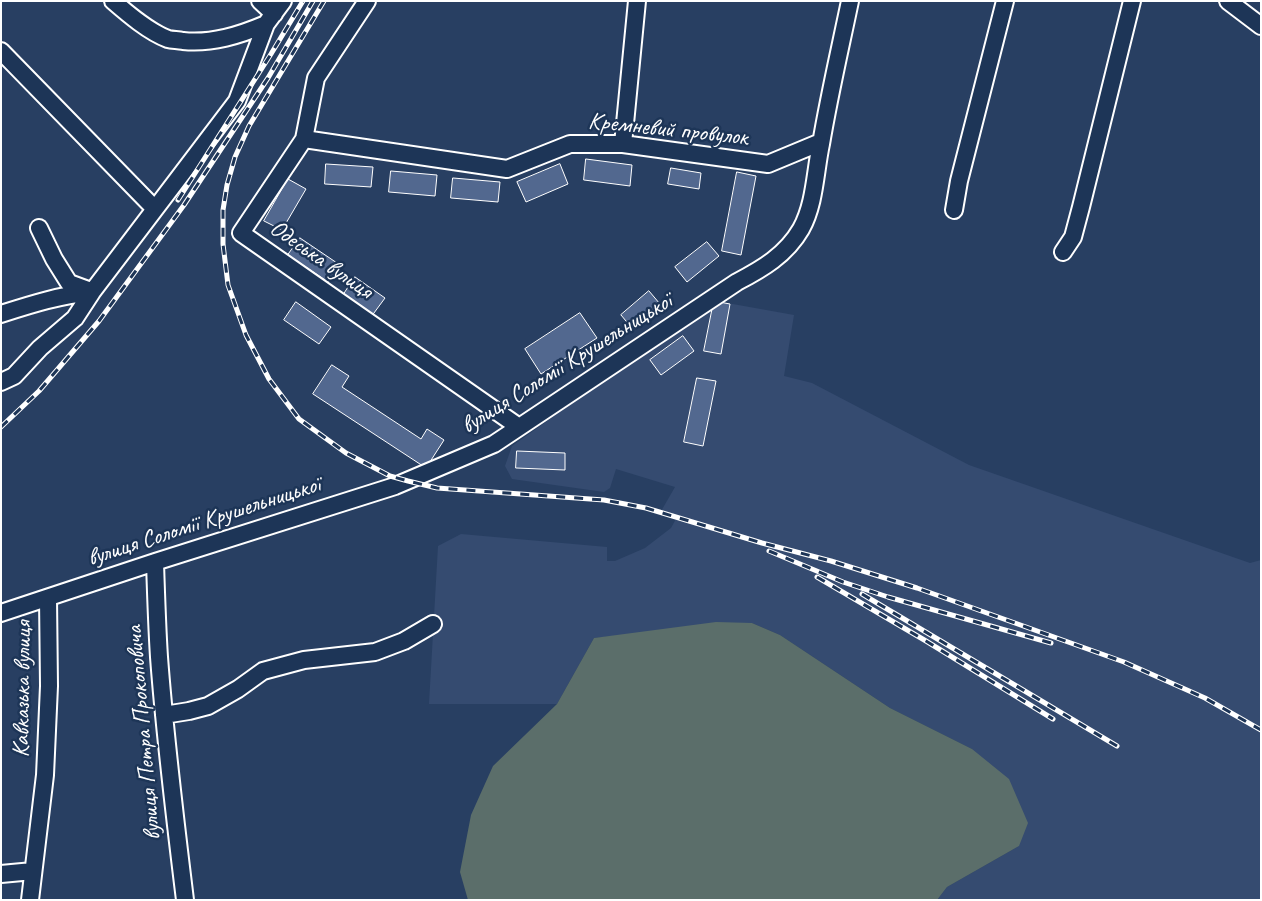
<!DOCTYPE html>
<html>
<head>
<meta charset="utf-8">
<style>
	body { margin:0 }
	#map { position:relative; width:1262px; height:901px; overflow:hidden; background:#283f62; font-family:Caveat,sans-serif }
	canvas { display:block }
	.frame { position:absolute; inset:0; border:2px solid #fff; pointer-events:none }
</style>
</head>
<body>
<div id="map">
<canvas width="1262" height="901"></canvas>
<div class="frame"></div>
</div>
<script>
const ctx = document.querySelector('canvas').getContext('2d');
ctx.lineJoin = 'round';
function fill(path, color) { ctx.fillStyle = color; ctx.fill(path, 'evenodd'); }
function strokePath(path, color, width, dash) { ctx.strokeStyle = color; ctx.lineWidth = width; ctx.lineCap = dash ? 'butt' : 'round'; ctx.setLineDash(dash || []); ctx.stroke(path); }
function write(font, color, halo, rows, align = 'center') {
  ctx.font = font + ' Caveat,sans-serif'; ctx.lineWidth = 5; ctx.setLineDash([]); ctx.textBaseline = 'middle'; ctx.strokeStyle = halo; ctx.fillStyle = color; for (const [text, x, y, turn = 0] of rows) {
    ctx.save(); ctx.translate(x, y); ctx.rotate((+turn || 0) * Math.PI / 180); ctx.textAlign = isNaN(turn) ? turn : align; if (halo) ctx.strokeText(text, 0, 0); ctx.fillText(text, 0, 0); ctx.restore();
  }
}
const built = new Path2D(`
	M716 301 794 315 784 376 812 383 969 465 1250 563 1261 560V900H937L947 887 1019 846 972 749 890 708 780 635 752 623 594 638 557 704H429L438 546 461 534 607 547V561H615L645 548 671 528 677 517 660 513 675 487 616 469 610 488 604 492 512 479 505 466 512 446Z`);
const green = new Path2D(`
	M716 622 752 623 780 635 890 708 972 749 1009 779 1028 823 1019 846 947 887 937 900H468L460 872 471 815 493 766 557 704 594 638Z`);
const building = new Path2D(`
	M586 159 632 165 630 186 584 180Z
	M326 164 373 167 371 187 325 184Z
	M560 164 568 184 526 202 517 182Z
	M671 168 701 173 699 189 668 184Z
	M391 171 437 175 435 196 389 192Z
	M737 172 756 176 741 255 722 251Z
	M453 178 500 182 498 202 451 198Z
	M288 179 306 189 282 230 264 221Z
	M300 238 340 265 328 282 288 255Z
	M707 242 719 256 687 282 675 267Z
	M355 277 385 298 371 317 342 297Z
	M649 291 660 304 631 327 621 315Z
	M714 301 730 304 721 354 704 351Z
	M296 302 331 327 319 344 284 320Z
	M580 313 597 338 541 374 525 349Z
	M683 336 694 351 661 375 650 360Z
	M332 365 349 376 342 387 421 439 427 429 444 440 426 468 313 394Z
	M697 378 716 381 703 446 684 442Z
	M517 451 565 453V470L516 468Z`);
const minor = new Path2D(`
	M113 1C128 14 149 32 168 39 172 40 178 40 183 41 212 44 240 35 266 24
	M260 1 274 14
	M367 1 316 78 304 139 241 233 519 427
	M1228 1 1261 26
	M1 51 155 209
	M304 139 507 169 570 144H623L768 164 821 142
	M623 144 637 1
	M954 210 959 181 1005 1
	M39 228 54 259 69 283 88 290
	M1063 252 1073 237 1081 207 1132 1
	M1 314C32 304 61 295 92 292
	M1 382 14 376 40 348 75 318 92 292 237 101 266 24 283 1
	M155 562C156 594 157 626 159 657 165 738 175 819 185 900
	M1 613 155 562 395 486 494 444 737 282C762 269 786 255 801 229 815 204 815 172 821 144 829 96 840 49 850 1
	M164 715 189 711 208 706 238 689 263 671 304 660 375 652 404 641 433 624
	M1 874 33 871
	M30 900 45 775 49 686 48 598`);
const rail = new Path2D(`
	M324 1 249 126 235 157 227 185 223 210V244L228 285 246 335 269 379 299 419 346 453 390 476 408 481 437 488 604 500 646 508 762 543 831 561 917 588 1124 662 1205 698 1261 730
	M178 200 271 54 303 1
	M1 427 39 391 99 321 184 205 268 78 313 1
	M769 551 843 582 888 597 1051 643
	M817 577 926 641 1053 719
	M862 594 1117 746`);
const streetNames = [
	["Кремневий провулок",668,130,6],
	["Одеська вулиця",321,260,35],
	["вулиця Соломії Крушельницької",567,364,-32],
	["вулиця Соломії Крушельницької",204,522,-18],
	["Кавказька вулиця",23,689,-89],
	["вулиця Петра Прокоповича",144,733,-95]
];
fill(built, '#354b70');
fill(green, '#5b6e6a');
fill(building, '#52688f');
strokePath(building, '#fff', 1);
strokePath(minor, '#fff', 20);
strokePath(minor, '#1d3557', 16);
strokePath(rail, '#fff', 5);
strokePath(rail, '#1d3557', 3, [9]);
write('24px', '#fff', '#1d3557', streetNames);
</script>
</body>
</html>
